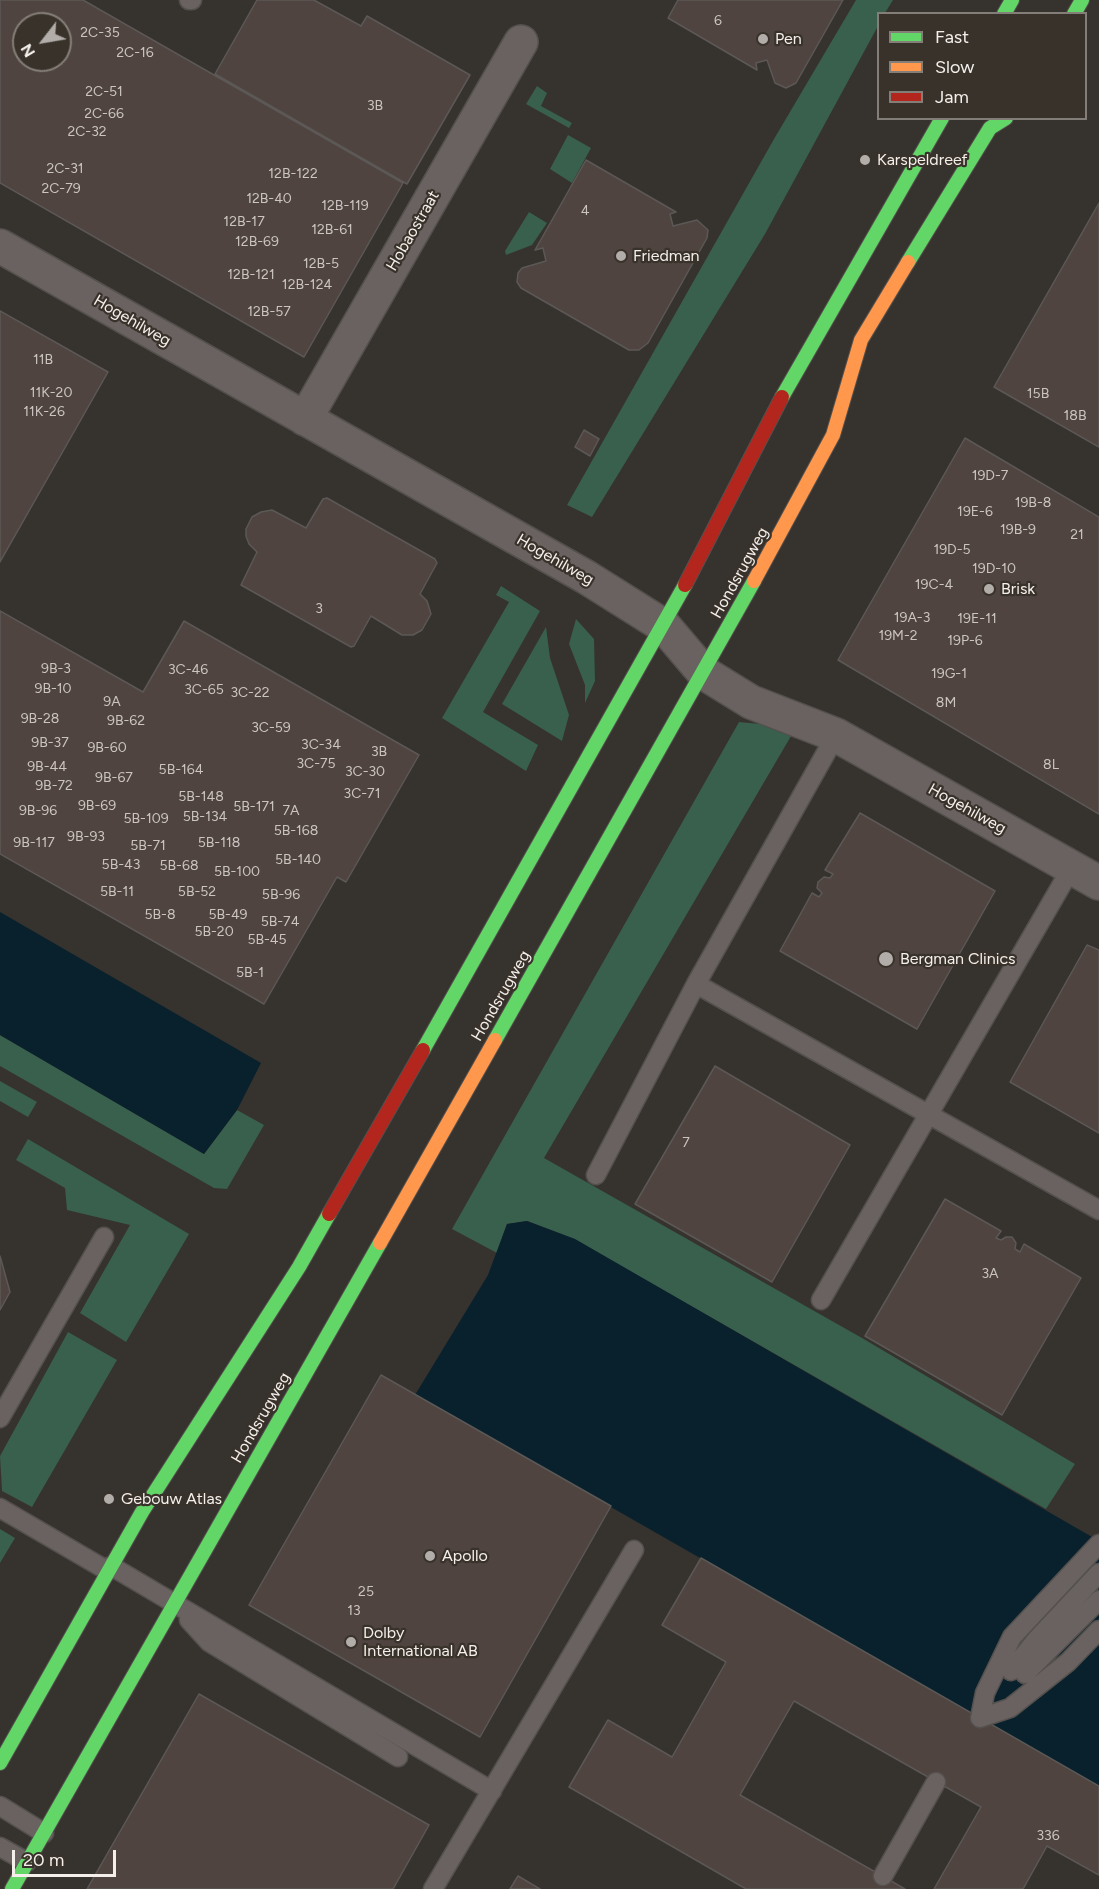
<!DOCTYPE html>
<html>
<head>
<meta charset="utf-8">
<style>
	body { margin:0 }
	#map { position:relative; width:1099px; height:1889px; overflow:hidden; background:#36322e; font-family:Figtree,sans-serif }
	canvas { display:block }
	.legend { position:absolute; left:877px; top:12px; width:210px; height:108px; box-sizing:border-box; background:#39322b; border:2px solid #847e78; margin:0; padding:8px 10px; list-style:none; font-size:18px; color:#f4efeb }
	.legend li { display:flex; align-items:center; gap:12px; height:30px }
	.legend b { width:30px; border:2px solid #847e78 }
	.north { position:absolute; left:12px; top:12px; width:60px; height:60px; box-sizing:border-box; background:#39322b; border:2px solid #847e78; border-radius:50%; rotate:239deg; font-size:16px; font-weight:700; line-height:24px; text-align:center; color:#f4efeb }
	.north::after { content:''; display:block; margin:auto; width:21px; height:27px; background:#b2ada9; clip-path:polygon(50% 0,100% 100%,50% 72%,0 100%) }
	.scale { position:absolute; left:12px; top:1850px; width:104px; height:27px; box-sizing:border-box; border:3px solid #f4efeb; border-top:0; padding-left:8px; font-size:18px; line-height:21px; white-space:nowrap; color:#f4efeb; -webkit-text-stroke:4px #39322b; paint-order:stroke }
</style>
</head>
<body>
<div id="map">
<canvas width="1099" height="1889"></canvas>
<ul class="legend">
<li><b style="height:8px;background:#63d668"></b>Fast</li>
<li><b style="height:8px;background:#ff974d"></b>Slow</li>
<li><b style="height:8px;background:#b3261e"></b>Jam</li>
</ul>
<div class="north">N</div>
<div class="scale">20 m</div>
</div>
<script>
const ctx = document.querySelector('canvas').getContext('2d');
ctx.lineJoin = 'round';
function fill(path, color) { ctx.fillStyle = color; ctx.fill(path, 'evenodd'); }
function strokePath(path, color, width, dash) { ctx.strokeStyle = color; ctx.lineWidth = width; ctx.lineCap = dash ? 'butt' : 'round'; ctx.setLineDash(dash || []); ctx.stroke(path); }
function write(font, color, halo, rows, align = 'center') {
  ctx.font = font + ' Figtree,sans-serif'; ctx.lineWidth = 4.5; ctx.setLineDash([]); ctx.textBaseline = 'middle'; ctx.strokeStyle = halo; ctx.fillStyle = color; for (const [text, x, y, turn = 0] of rows) {
    ctx.save(); ctx.translate(x, y); ctx.rotate((+turn || 0) * Math.PI / 180); ctx.textAlign = isNaN(turn) ? turn : align; if (halo) ctx.strokeText(text, 0, 0); ctx.fillText(text, 0, 0); ctx.restore();
  }
}
const green = new Path2D(`
	M856 0H893L885 13 878 14V26L765 234 592 517 567 505 774 139Z
	M537 86 547 93 541 106 572 123 569 128 526 104Z
	M568 135 591 148 572 183 550 169Z
	M529 212 547 223 532 245 506 255 505 251Z
	M501 586 540 611 483 712 538 745 526 771 442 718 509 602 496 595Z
	M576 619 594 639 595 681 585 703V685L569 644Z
	M546 627 550 658 569 715 562 741 502 704Z
	M739 722 782 726 794 731 544 1158 862 1338 1075 1464 1046 1509 574 1239 527 1221 507 1224 497 1253 452 1229Z
	M0 1035 204 1154 237 1110 264 1125 227 1189 214 1188 0 1066Z
	M0 1081 37 1102 28 1117 0 1101Z
	M28 1139 189 1234 126 1342 80 1313 130 1225 67 1210 65 1188 16 1160Z
	M68 1332 117 1360 32 1507 2 1491 0 1456Z
	M0 1529 15 1538 0 1563Z`);
const water = new Path2D(`
	M0 912 261 1063 237 1110 204 1154 0 1035Z
	M527 1221 575 1239 1099 1541V1786L415 1395 488 1275 507 1224Z`);
const building = new Path2D(`
	M0 0H83L403 183 304 357 0 183ZM24 24H60V60H24Z
	M257 0H314L361 26 367 16 470 75 407 184 215 74Z
	M678 0H843L796 83 786 88 775 83 767 60 756 63 757 70 668 18Z
	M586 160 676 212 670 214 673 226 697 220 708 230 707 238 648 343 639 350H629L521 288 517 282 518 273 522 268 546 261 543 248 535 250Z
	M1099 203V447L994 387Z
	M0 311 108 372 0 562Z
	M584 430 599 439 590 456 575 447Z
	M965 438 1099 517V814L838 660Z
	M327 498 435 559 437 563 420 594 427 601 431 614 422 630 413 635H402L371 616 354 646 351 647 241 585 257 552 249 544 246 536V529L252 517 261 512 272 510 306 528 323 499Z
	M0 611 143 692 184 621 419 755 346 882 337 877 264 1004 0 854Z
	M860 813 995 891 917 1029 780 951 812 893 819 897 822 893 817 888 818 882 824 877 830 878 833 874 825 870Z
	M1087 945 1099 950V1133L1010 1082Z
	M715 1066 850 1145 772 1282 635 1204Z
	M945 1199 1001 1231 996 1238 1001 1240 1006 1237H1012L1016 1243 1015 1249 1020 1252 1024 1244 1081 1278 1002 1415 865 1336Z
	M0 1256 10 1292 0 1310Z
	M381 1375 611 1506 480 1737 249 1605Z
	M701 1558 1099 1786V1875L1047 1846 1023 1889H934L981 1807 794 1701 740 1795 905 1889H746L569 1787 608 1720 672 1757 726 1662 662 1625Z
	M199 1694 429 1825 393 1889H87Z
	M518 1876 540 1889H510Z`);
const lane = new Path2D(`
	M189 0H192
	M696 984 1099 1210
	M596 1175 696 984 836 735
	M821 1300 1072 867
	M0 1418 104 1237
	M0 1508 108 1571
	M1099 1544 1012 1637 985 1693 980 1718 1010 1708 1068 1662 1099 1630
	M111 1566 492 1791
	M189 1620 209 1642 398 1757
	M1011 1671 1037 1639 1099 1573
	M1025 1674 1099 1600
	M0 1806 44 1833
	M0 1847 27 1862
	M883 1876 936 1782
	M433 1889 634 1550`);
const street = new Path2D(`
	M0 246 586 577 664 626 704 673 751 702 836 735 1099 883
	M305 419 521 42`);
const fast = new Path2D(`
	M1004 14 1012 0
	M1074 14 1082 0
	M908 262 990 128 1006 118
	M782 397 942 118
	M495 1040 754 581
	M423 1050 685 585
	M0 1763 142 1512 299 1267 329 1214
	M12 1889 380 1243`);
const slow = new Path2D(`
	M754 581 833 435 861 340 908 262
	M380 1243 495 1040`);
const jam = new Path2D(`
	M685 585 782 397
	M329 1214 423 1050`);
const markers = [
	[763,39,6,"#b2ada9"],
	[865,160,6,"#b2ada9"],
	[621,256,6,"#b2ada9"],
	[989,589,6,"#b2ada9"],
	[886,959,8,"#b2ada9"],
	[109,1499,6,"#b2ada9"],
	[430,1556,6,"#b2ada9"],
	[351,1642,6,"#b2ada9"]
];
const numberNames = [
	["6",718,21],
	["2C-35",100,33],
	["2C-16",135,53],
	["2C-51",104,92],
	["3B",375,106],
	["2C-66",104,114],
	["2C-32",87,132],
	["2C-31",65,169],
	["12B-122",293,174],
	["2C-79",61,189],
	["12B-40",269,199],
	["12B-119",345,206],
	["4",585,211],
	["12B-17",244,222],
	["12B-61",332,230],
	["12B-69",257,242],
	["12B-5",321,264],
	["12B-121",251,275],
	["12B-124",307,285],
	["12B-57",269,312],
	["11B",43,360],
	["11K-20",51,393],
	["15B",1038,394],
	["11K-26",44,412],
	["18B",1075,416],
	["19D-7",990,476],
	["19B-8",1033,503],
	["19E-6",975,512],
	["19B-9",1018,530],
	["21",1077,535],
	["19D-5",952,550],
	["19D-10",994,569],
	["19C-4",934,585],
	["3",319,609],
	["19A-3",912,618],
	["19E-11",977,619],
	["19M-2",898,636],
	["19P-6",965,641],
	["9B-3",56,669],
	["3C-46",188,670],
	["19G-1",949,674],
	["9B-10",53,689],
	["3C-65",204,690],
	["3C-22",250,693],
	["9A",112,702],
	["8M",946,703],
	["9B-28",40,719],
	["9B-62",126,721],
	["3C-59",271,728],
	["9B-37",50,743],
	["3C-34",321,745],
	["9B-60",107,748],
	["3B",379,752],
	["3C-75",316,764],
	["8L",1051,765],
	["9B-44",47,767],
	["5B-164",181,770],
	["3C-30",365,772],
	["9B-67",114,778],
	["9B-72",54,786],
	["3C-71",362,794],
	["5B-148",201,797],
	["9B-69",97,806],
	["5B-171",254,807],
	["9B-96",38,811],
	["7A",291,811],
	["5B-134",205,817],
	["5B-109",146,819],
	["5B-168",296,831],
	["9B-93",86,837],
	["9B-117",34,843],
	["5B-118",219,843],
	["5B-71",148,846],
	["5B-140",298,860],
	["5B-43",121,865],
	["5B-68",179,866],
	["5B-100",237,872],
	["5B-11",117,892],
	["5B-52",197,892],
	["5B-96",281,895],
	["5B-8",160,915],
	["5B-49",228,915],
	["5B-74",280,922],
	["5B-20",214,932],
	["5B-45",267,940],
	["5B-1",250,973],
	["7",686,1143],
	["3A",990,1274],
	["25",366,1592],
	["13",354,1611],
	["336",1048,1836]
];
const poiNames = [
	["Pen",775,39],
	["Karspeldreef",877,160],
	["Friedman",633,256],
	["Brisk",1001,589],
	["Bergman Clinics",900,959],
	["Gebouw Atlas",121,1499],
	["Apollo",442,1556],
	["Dolby",363,1633],
	["International AB",363,1651]
];
const streetNames = [
	["Hobaostraat",413,231,-60],
	["Hogehilweg",132,321,30],
	["Hogehilweg",555,560,30],
	["Hondsrugweg",740,573,-61],
	["Hogehilweg",967,809,29],
	["Hondsrugweg",501,996,-60],
	["Hondsrugweg",261,1418,-60]
];
fill(green, '#395f4d');
fill(water, '#08212d');
fill(building, '#4f443f');
strokePath(building, '#5c5856', 1.5);
strokePath(lane, '#54504d', 21);
strokePath(street, '#54504d', 36);
strokePath(fast, '#54504d', 16);
strokePath(slow, '#54504d', 16);
strokePath(jam, '#54504d', 16);
strokePath(lane, '#696261', 18);
strokePath(street, '#696261', 33);
strokePath(fast, '#63d668', 14);
strokePath(slow, '#ff974d', 14);
strokePath(jam, '#b3261e', 14);
for (const [x, y, r, color] of markers) { const dot = new Path2D(); dot.arc(x, y, r, 0, 2 * Math.PI); ctx.fillStyle = color; ctx.fill(dot); strokePath(dot, '#39322b', 2); }
write('14px', '#cbc4c0', null, numberNames);
write('16px', '#f4efeb', '#39322b', poiNames, 'left');
write('16px', '#f4efeb', '#39322b', streetNames);
</script>
</body>
</html>
